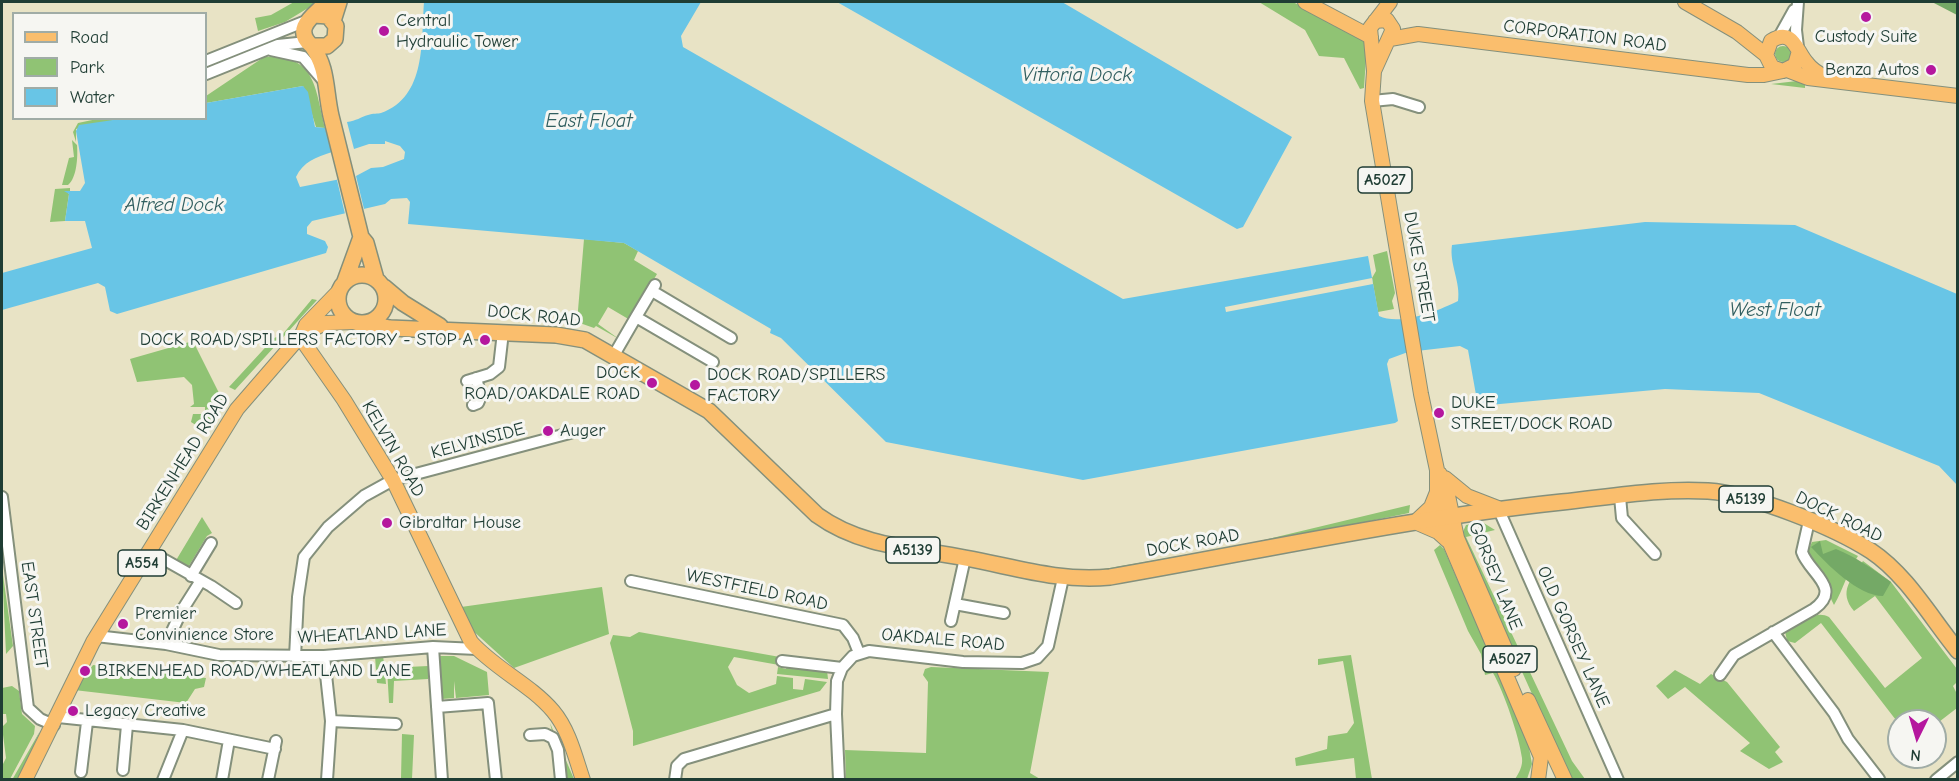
<!DOCTYPE html>
<html>
<head>
<meta charset="utf-8">
<style>
	body { margin:0 }
	#map { position:relative; width:1959px; height:781px; overflow:hidden; background:#e8e3c5; font-family:"Comic Neue",sans-serif }
	canvas { display:block }
	.frame { position:absolute; inset:0; border:3px solid #1f3d34; pointer-events:none }
	.legend { position:absolute; left:12px; top:12px; width:195px; height:108px; box-sizing:border-box; background:#f6f6f2; border:2px solid #a0aca6; margin:0; padding:8px 10px; list-style:none; font-size:18px; color:#1f3d34 }
	.legend li { display:flex; align-items:center; gap:12px; height:30px }
	.legend b { width:30px; border:2px solid #a0aca6 }
	.north { position:absolute; left:1887px; top:709px; width:60px; height:60px; box-sizing:border-box; background:#f6f6f2; border:2px solid #a0aca6; border-radius:50%; rotate:185deg; font-size:16px; font-weight:700; line-height:24px; text-align:center; color:#1f3d34 }
	.north::after { content:''; display:block; margin:auto; width:21px; height:27px; background:#b5179e; clip-path:polygon(50% 0,100% 100%,50% 72%,0 100%) }
</style>
</head>
<body>
<div id="map">
<canvas width="1959" height="781"></canvas>
<div class="frame"></div>
<ul class="legend">
<li><b style="height:8px;background:#fabe6d"></b>Road</li>
<li><b style="height:16px;background:#90c374"></b>Park</li>
<li><b style="height:16px;background:#68c5e6"></b>Water</li>
</ul>
<div class="north">N</div>
</div>
<script>
const ctx = document.querySelector('canvas').getContext('2d');
ctx.lineJoin = 'round';
function fill(path, color) { ctx.fillStyle = color; ctx.fill(path, 'evenodd'); }
function strokePath(path, color, width, dash) { ctx.strokeStyle = color; ctx.lineWidth = width; ctx.lineCap = dash ? 'butt' : 'round'; ctx.setLineDash(dash || []); ctx.stroke(path); }
function write(font, color, halo, rows, align = 'center') {
  ctx.font = font + ' "Comic Neue",sans-serif'; ctx.lineWidth = 6; ctx.setLineDash([]); ctx.textBaseline = 'middle'; ctx.strokeStyle = halo; ctx.fillStyle = color; for (const [text, x, y, turn = 0] of rows) {
    ctx.save(); ctx.translate(x, y); ctx.rotate((+turn || 0) * Math.PI / 180); ctx.textAlign = isNaN(turn) ? turn : align; if (halo) ctx.strokeText(text, 0, 0); ctx.fillText(text, 0, 0); ctx.restore();
  }
}
const green = new Path2D(`
	M294 2H318L285 22 258 31 255 18 271 15Z
	M1259 2C1269 2 1283 0 1292 2 1299 3 1364 40 1367 43L1364 88 1360 89 1344 58 1319 56 1305 30Z
	M1775 54a8 8 0 1 1 16 0a8 8 0 1 1-16 0Z
	M264 57C316 54 315 88 325 128L316 127 303 86 206 103V96Z
	M1797 81 1805 85V88L1771 84Z
	M97 119H120L76 129V142L73 132 78 123Z
	M72 140 77 145C78 156 77 178 68 185H62L69 158 74 157Z
	M70 188V191H66L69 194 65 221 50 222 55 189Z
	M584 239 624 243 638 251 634 260 657 274 630 320 608 307 598 324 619 339 596 326 594 328 577 322Z
	M1387 251 1395 293 1392 301 1394 309 1378 312 1372 278 1376 271 1373 255Z
	M312 299 317 300 235 390 229 387 274 338 282 335Z
	M193 341 225 405 207 432 191 422 193 414H205V407H190L194 404 192 385 184 377 137 382 130 359Z
	M1410 505 1409 513 1243 547 1092 574V571L1243 545Z
	M202 517 212 533 207 536 187 569 175 562Z
	M1482 522 1495 530 1466 537 1572 761 1585 779H1571L1568 774 1461 536 1466 525Z
	M1826 540 1858 556C1847 572 1844 588 1834 605L1831 599 1830 585 1807 553 1812 542Z
	M1440 545 1444 549 1528 742 1532 764 1527 779H1515C1519 773 1523 766 1522 758 1519 736 1504 692 1493 673L1485 675 1481 654 1468 631 1434 550Z
	M1863 561 1891 582 1957 669V682L1953 686 1957 694V708L1935 725V721H1899V724L1821 623 1795 643 1787 641 1785 631C1798 624 1815 609 1829 617L1885 688 1922 658 1875 596 1854 611C1838 592 1851 579 1863 561Z
	M2 568 13 646 6 654Z
	M602 587 609 634 514 668 471 629 461 607Z
	M639 632 780 657 779 665 734 657 728 667 737 685 749 693 776 684 777 676 793 678V689L803 690 805 679 827 682 820 691 633 746V731L610 643 613 635 630 637Z
	M383 655 386 684 377 683 375 656Z
	M1351 655 1372 779H1356L1354 758 1296 766 1295 758 1327 749 1328 736 1347 733 1354 723 1343 661 1318 665V659Z
	M440 656H454L487 672 489 695 456 698 454 681V698L442 699Z
	M93 665 206 678 204 687 195 689 186 703 74 690Z
	M787 665 827 670 828 679 777 674 778 667 786 669Z
	M428 666V679L394 681 393 703H389L387 668Z
	M931 667 1049 672 1030 773 1040 779H846L845 750 926 753 928 682 923 675 925 669Z
	M1675 670 1700 684 1711 674 1727 682 1780 747 1775 752 1783 762 1769 769 1740 751 1750 743 1685 687 1668 699 1656 686Z
	M12 686 19 691 22 714 35 726 34 734 10 779H2V766L6 758 2 727 7 722 6 714H2V688Z
	M550 723 574 779H564Z
	M40 731 19 779 12 780Z
	M402 734 414 735 412 779 401 778Z`);
const forest = new Path2D(`
	M1932 2H1957V15Z
	M1820 541 1823 554 1836 549C1856 557 1873 569 1891 582L1883 596C1858 596 1827 564 1811 547Z`);
const water = new Path2D(`
	M424 2H701L681 36 683 47 1123 299 1368 256 1379 316C1400 326 1438 311 1458 301 1461 282 1449 264 1452 245L1645 222 1795 225 1957 294V485L1939 466 1759 393 1665 389 1478 406 1468 350 1460 346 1408 352 1389 359 1387 364 1398 421 1395 423 1083 480 886 442 781 338 770 333 771 329 624 243 408 224 410 202 407 198 391 199 385 204 312 221 307 227V234L325 241 328 247 326 253 117 314 110 311 105 287 98 283 2 310V273L92 248 85 221H65L69 194 64 191H80L85 183 76 131 79 125 120 119 206 118V103L303 86 308 92 315 127 325 128 332 152C316 157 303 162 296 177L300 187 356 176 371 168 383 167 404 159 405 152 400 146 385 141V144H369L354 149 347 122C356 121 361 117 368 115 373 113 378 114 381 113 427 97 421 40 424 2Z
	M837 2H1062L1292 137 1243 227 1237 229Z`);
const pier = new Path2D(`
	M356 176 364 209 345 214 337 180Z
	M1372 278 1373 284 1226 312 1225 307Z`);
const minor = new Path2D(`
	M1798 2 1796 30 1798 47
	M1779 37 1794 10
	M271 50 303 57 322 79
	M206 61 306 21
	M206 74 278 45 307 42
	M1372 101 1393 99 1419 107
	M655 285 636 317 713 362
	M652 291 731 338
	M614 355 636 317
	M467 381 490 374 499 367 503 332
	M473 405 478 403 481 396 476 378
	M2 497 28 708 40 719 54 725
	M1620 497 1622 518 1655 554
	M1498 508 1618 780
	M149 551 211 586 236 603
	M191 576 211 543
	M631 581 843 625 853 638 859 653
	M955 604 1004 613
	M951 621 965 558
	M1773 632 1834 713 1848 739 1879 779
	M96 636 166 644 219 655 324 656 433 647 477 649
	M166 644 181 612 200 582
	M433 647 442 780
	M324 656 331 721 327 780
	M295 657 298 597 304 557 328 527 364 496 393 480 570 433
	M782 661 842 668
	M1720 675 1734 655 1814 609C1843 588 1809 573 1802 552L1809 521
	M437 707 488 703 496 780
	M58 717 183 730 275 749
	M331 721 396 724
	M530 735 545 734 553 738 558 750 561 780
	M123 770 127 725
	M81 772 87 722
	M163 780 183 730
	M222 780 229 740
	M268 780 276 741
	M675 780 677 766 684 759 836 714
	M839 780 836 714 837 681 842 668 853 656 869 651 963 662 1022 663 1037 658 1048 646 1063 578
	M1936 780 1958 762`);
const major = new Path2D(`
	M1305 2 1371 37
	M1685 2 1737 32 1766 55
	M1375 21 1387 20 1393 29 1374 71 1372 101 1421 394 1437 470V492L1444 529 1541 757 1538 780
	M1390 39 1418 34 1748 75H1764L1783 71
	M1799 51 1795 65 1783 71 1772 67 1766 55 1771 41C1793 27 1796 51 1807 63 1812 70 1819 74 1827 78
	M1787 70 1808 78 1958 96
	M1374 71 1370 28 1390 2
	M303 332 306 325 339 291
	M300 337 344 400 393 480 471 642C495 669 530 684 553 711 569 730 575 756 583 780
	M1440 474 1447 491 1457 538 1514 669
	M1445 478 1467 496 1498 508
	M1437 492 1431 507 1415 522 1438 532 1448 541
	M1528 700 1565 780
	M25 780 93 642 237 409 302 334 326 323 355 322`);
const highway = new Path2D(`
	M314 15 328 16 336 26 335 39 327 46H312C291 28 315 15 327 2
	M333 21 339 2
	M312 46C328 68 325 90 331 116 341 156 351 197 361 237L366 243 376 279
	M338 299a24 24 0 1 1 48 0a24 24 0 1 1-48 0Z
	M345 281 361 237
	M384 287 403 303 440 326
	M364 323 390 328 556 335 585 340 709 411 817 515C861 547 914 548 965 558 1015 567 1058 582 1110 577 1260 551 1410 518 1562 502 1610 497 1660 488 1708 491 1752 494 1834 527 1871 551 1907 575 1931 618 1958 651`);
const markers = [
	[1866,17,6,"#b5179e"],
	[384,31,6,"#b5179e"],
	[1931,70,6,"#b5179e"],
	[485,340,6,"#b5179e"],
	[652,383,6,"#b5179e"],
	[695,385,6,"#b5179e"],
	[1439,413,6,"#b5179e"],
	[548,431,6,"#b5179e"],
	[387,523,6,"#b5179e"],
	[123,624,6,"#b5179e"],
	[85,671,6,"#b5179e"],
	[73,711,6,"#b5179e"]
];
const shields = [
	[1385,180,54],
	[1746,499,54],
	[913,550,54],
	[142,563,48],
	[1510,659,54]
];
const shieldNames = [
	["A5027",1385,180],
	["A5139",1746,499],
	["A5139",913,550],
	["A554",142,563],
	["A5027",1510,659]
];
const poiNames = [
	["Central",396,21],
	["Hydraulic Tower",396,42],
	["Custody Suite",1866,37,"center"],
	["Benza Autos",1919,70,"right"],
	["DOCK ROAD/SPILLERS FACTORY - STOP A",473,340,"right"],
	["DOCK",640,373,"right"],
	["ROAD/OAKDALE ROAD",640,394,"right"],
	["DOCK ROAD/SPILLERS",707,375],
	["FACTORY",707,396],
	["DUKE",1451,403],
	["STREET/DOCK ROAD",1451,424],
	["Auger",560,431],
	["Gibraltar House",399,523],
	["Premier",135,614],
	["Convinience Store",135,635],
	["BIRKENHEAD ROAD/WHEATLAND LANE",97,671],
	["Legacy Creative",85,711]
];
const streetNames = [
	["CORPORATION ROAD",1585,36,7],
	["DUKE STREET",1419,267,80],
	["DOCK ROAD",534,316,6],
	["KELVINSIDE",478,441,-15],
	["KELVIN ROAD",393,449,60],
	["BIRKENHEAD ROAD",183,462,-58],
	["DOCK ROAD",1839,517,26],
	["DOCK ROAD",1193,543,-10],
	["GORSEY LANE",1495,576,68],
	["WESTFIELD ROAD",757,590,12],
	["EAST STREET",34,615,82],
	["WHEATLAND LANE",372,634,-3],
	["OLD GORSEY LANE",1573,637,66],
	["OAKDALE ROAD",943,640,5]
];
const waterNames = [
	["Vittoria Dock",1077,75],
	["East Float",589,121],
	["Alfred Dock",174,205],
	["West Float",1775,310]
];
fill(green, '#90c374');
fill(forest, '#74a966');
fill(water, '#68c5e6');
fill(pier, '#e8e3c5');
strokePath(minor, '#84907c', 14);
strokePath(major, '#84907c', 16);
strokePath(highway, '#84907c', 18);
strokePath(minor, '#fff', 10);
strokePath(major, '#fabe6d', 14);
strokePath(highway, '#fabe6d', 15);
for (const [x, y, r, color] of markers) { const dot = new Path2D(); dot.arc(x, y, r, 0, 2 * Math.PI); ctx.fillStyle = color; ctx.fill(dot); strokePath(dot, '#f6f6f2', 2); }
for (const [x, y, w] of shields) { const box = new Path2D(); box.roundRect(x - w / 2, y - 13, w, 26, 4.5); ctx.fillStyle = '#f6f6f2'; ctx.fill(box); strokePath(box, '#1f3d34', 1.5); }
write('bold 16px', '#1f3d34', null, shieldNames);
write('18px', '#1f3d34', '#f6f6f2', poiNames, 'left');
write('18px', '#1f3d34', '#f6f6f2', streetNames);
write('italic 20px', '#315f60', '#f6f6f2', waterNames);
</script>
</body>
</html>
